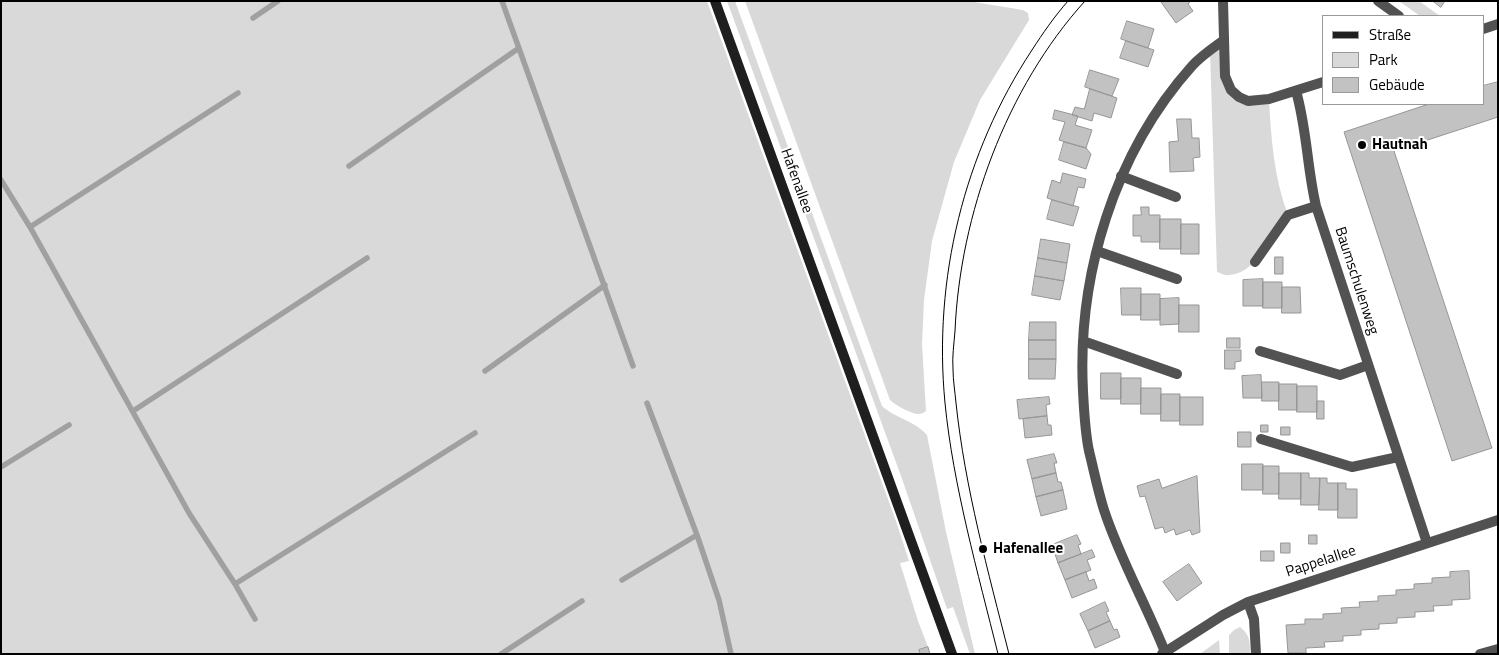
<!DOCTYPE html>
<html>
<head>
<meta charset="utf-8">
<style>
	body { margin:0 }
	#map { position:relative; width:1499px; height:655px; overflow:hidden; background:#fff; font-family:"Titillium Web",sans-serif }
	canvas { display:block }
	.frame { position:absolute; inset:0; border:2px solid #000; pointer-events:none }
	.legend { position:absolute; left:1322px; top:15px; width:162px; height:90px; box-sizing:border-box; background:#fff; border:1px solid #999; margin:0; padding:6px 9px; list-style:none; font-size:15px; color:#000 }
	.legend li { display:flex; align-items:center; gap:10px; height:25px }
	.legend b { width:25px; border:1px solid #999 }
</style>
</head>
<body>
<div id="map">
<canvas width="1499" height="655"></canvas>
<div class="frame"></div>
<ul class="legend">
<li><b style="height:6px;background:#1f1f1f"></b>Straße</li>
<li><b style="height:14px;background:#d9d9d9"></b>Park</li>
<li><b style="height:14px;background:#c2c2c2"></b>Gebäude</li>
</ul>
</div>
<script>
const ctx = document.querySelector('canvas').getContext('2d');
ctx.lineJoin = 'round';
function fill(path, color) { ctx.fillStyle = color; ctx.fill(path, 'evenodd'); }
function strokePath(path, color, width, dash) { ctx.strokeStyle = color; ctx.lineWidth = width; ctx.lineCap = dash ? 'butt' : 'round'; ctx.setLineDash(dash || []); ctx.stroke(path); }
function write(font, color, halo, rows, align = 'center') {
  ctx.font = font + ' "Titillium Web",sans-serif'; ctx.lineWidth = 4; ctx.setLineDash([]); ctx.textBaseline = 'middle'; ctx.strokeStyle = halo; ctx.fillStyle = color; for (const [text, x, y, turn = 0] of rows) {
    ctx.save(); ctx.translate(x, y); ctx.rotate((+turn || 0) * Math.PI / 180); ctx.textAlign = isNaN(turn) ? turn : align; if (halo) ctx.strokeText(text, 0, 0); ctx.fillText(text, 0, 0); ctx.restore();
  }
}
const green = new Path2D(`
	M1 1H707L897 524 909 561 900 563 918 621 928 647 919 650 920 654H1Z
	M727 1H735L882 406C895 418 915 421 927 435L946 532 975 654H970L953 607 947 609 901 476Z
	M745 1H968L1023 10 1028 13 1029 20 980 100 954 162 932 241 924 300 922 344 926 411C923 413 922 414 918 414 912 414 895 405 890 400Z
	M1399 1H1419L1440 16H1420Z
	M1224 40 1225 76 1239 97 1269 99C1271 138 1274 178 1288 215 1274 235 1255 275 1228 275 1225 276 1221 273 1217 272L1210 51Z
	M1240 627C1250 635 1250 641 1250 654H1229V635L1234 630Z
	M1219 640 1220 654H1200Z`);
const stream = new Path2D(`
	M502 1 633 366
	M253 18 278 1
	M349 166 519 48
	M1 180 30 227 189 513 235 584 255 619
	M30 227 238 93
	M485 371 605 285
	M647 403 697 535 719 600 731 654
	M133 411 367 258
	M1 467 69 425
	M622 580 697 535
	M235 584 475 433
	M501 654 582 601`);
const building = new Path2D(`
	M1191 1 1188 4 1193 11 1176 23 1161 2Z
	M1433 1H1445L1441 7Z
	M1127 21 1154 29 1148 48 1121 39Z
	M1126 41 1154 50 1148 67 1120 58Z
	M1090 70 1119 79 1112 96 1085 87Z
	M1498 82V117L1394 151 1492 448 1452 461 1344 132 1429 104H1483V86Z
	M1090 89 1117 98 1111 118 1094 113 1092 121 1072 115 1075 107 1084 109Z
	M1055 110 1078 116 1075 125 1092 130 1086 148 1059 140 1065 122 1053 119Z
	M1177 119H1191L1192 138H1199L1200 157 1193 158 1194 171 1170 172 1169 142 1178 141Z
	M1064 142 1086 148 1091 154 1086 169 1059 160Z
	M1063 173 1086 179 1084 188 1078 187 1073 206 1047 198 1052 180 1060 183Z
	M1052 200 1079 207 1073 226 1047 219Z
	M1141 207H1149V215H1160V242H1141V236H1133V215H1141Z
	M1160 219H1181V249H1160Z
	M1181 224H1199V254H1181Z
	M1041 239 1070 244 1067 263 1038 258Z
	M1275 257H1283V274H1275Z
	M1038 258 1067 263 1064 281 1035 276Z
	M1035 276 1064 281 1060 300 1032 295Z
	M1263 279V306H1243V280Z
	M1263 282H1282V308H1263Z
	M1282 287H1300L1301 313H1282Z
	M1121 288H1141V315H1122Z
	M1141 294H1160V320H1141Z
	M1179 298V324L1160 325V299Z
	M1179 305H1199V332H1179Z
	M1030 322H1056V340H1029Z
	M1227 338H1240V348H1227Z
	M1029 340H1056V359H1029Z
	M1225 350H1241V361L1235 362V369H1225Z
	M1029 359H1056L1055 379H1029Z
	M1101 373H1121V399H1101Z
	M1261 375 1262 398H1243L1242 376Z
	M1121 378H1141V404H1121Z
	M1262 382H1279V401H1262Z
	M1279 384H1297V410H1279Z
	M1297 386H1317V412H1297Z
	M1141 388H1161V414H1141Z
	M1161 394H1180V421H1161Z
	M1049 397 1050 404 1046 405 1047 416 1019 419 1017 400Z
	M1180 397H1203V425H1180Z
	M1317 401H1324V419H1317Z
	M1047 416 1048 425H1051L1052 435 1025 438 1023 419Z
	M1261 425H1268V432H1261Z
	M1281 427H1290V435H1281Z
	M1238 432H1251V447H1238Z
	M1054 454 1057 463H1054L1056 473 1032 479 1027 460Z
	M1242 464H1263V490H1242Z
	M1263 466H1279V494H1263Z
	M1056 473 1058 482H1061L1063 490 1036 497 1032 479Z
	M1279 473H1301V499H1279Z
	M1301 473H1309V478H1320L1319 505H1301Z
	M1197 476 1200 532 1192 535 1190 530 1176 535 1174 529 1165 533 1163 527 1155 529 1145 496 1140 497 1137 486 1159 479 1162 488Z
	M1320 478H1327V483H1338V510H1319Z
	M1338 483H1346V489H1357V518H1338Z
	M1063 490 1067 509 1041 516 1036 497Z
	M1077 535 1081 544 1078 545 1081 554 1058 563 1052 545Z
	M1309 535H1317V544H1309Z
	M1281 543H1290V553H1281Z
	M1092 550 1095 557 1087 560 1091 570 1065 580 1058 563Z
	M1261 551H1274V561H1261Z
	M1189 564 1202 583 1177 601 1163 582Z
	M1469 571 1470 599 1452 600V605L1433 606 1434 611 1415 612V617L1397 618V623L1379 624V629L1361 630V635L1343 636V641L1324 642 1325 647 1306 648V653H1288L1286 625 1305 624V619H1323V614L1342 613 1341 608 1360 607 1359 602 1378 601V596L1396 595V590L1414 589V584L1432 583V578L1450 577V572Z
	M1086 572 1089 581 1094 579 1097 588 1072 598 1065 580Z
	M1105 602 1109 611 1106 612 1110 621 1088 631 1080 614Z
	M1110 621 1114 630 1117 629 1120 637 1095 648 1088 631Z
	M928 647 930 654H920L919 650Z`);
const street = new Path2D(`
	M1223 1 1225 76 1231 90 1239 97 1248 101 1269 99 1323 82
	M1378 1 1399 16
	M1483 29 1498 24
	M1296 91C1307 129 1307 168 1316 206L1427 543
	M1121 176 1176 197
	M1097 251 1177 279
	M1255 262 1288 215 1316 206
	M1083 341 1177 374
	M1260 351 1340 375 1368 365
	M1261 439 1352 467 1398 457
	M1248 602 1254 619 1256 654
	M1165 652C1146 604 1120 559 1104 510 1098 491 1094 471 1089 451 1085 432 1084 411 1083 391 1077 276 1114 153 1192 66 1201 56 1213 48 1224 40
	M1162 654 1223 615 1248 602 1498 520
	M1480 654 1498 649`);
const secondary = new Path2D(`
	M715 1 952 654`);
const tram = new Path2D(`
	M998 654C978 573 953 485 945 403 933 279 964 153 1032 50 1043 33 1054 17 1068 1
	M1009 654C988 571 965 488 956 403 955 392 953 380 953 369 952 357 954 344 955 331 960 215 1006 88 1085 1`);
const markers = [
	[1362,145,5,"#000"],
	[983,549,5,"#000"]
];
const poiNames = [
	["Hautnah",1372,145],
	["Hafenallee",993,549]
];
const streetNames = [
	["Hafenallee",796,181,70],
	["Baumschulenweg",1356,281,72],
	["Pappelallee",1321,562,-18]
];
fill(green, '#d9d9d9');
strokePath(stream, '#a0a0a0', 5.5);
fill(building, '#c2c2c2');
strokePath(building, '#969696', 1);
strokePath(street, '#525252', 10);
strokePath(secondary, '#1f1f1f', 10);
strokePath(tram, '#000', 1);
for (const [x, y, r, color] of markers) { const dot = new Path2D(); dot.arc(x, y, r, 0, 2 * Math.PI); ctx.fillStyle = color; ctx.fill(dot); strokePath(dot, '#fff', 2); }
write('bold 15px', '#000', '#fff', poiNames, 'left');
write('15px', '#000', '#fff', streetNames);
</script>
</body>
</html>
